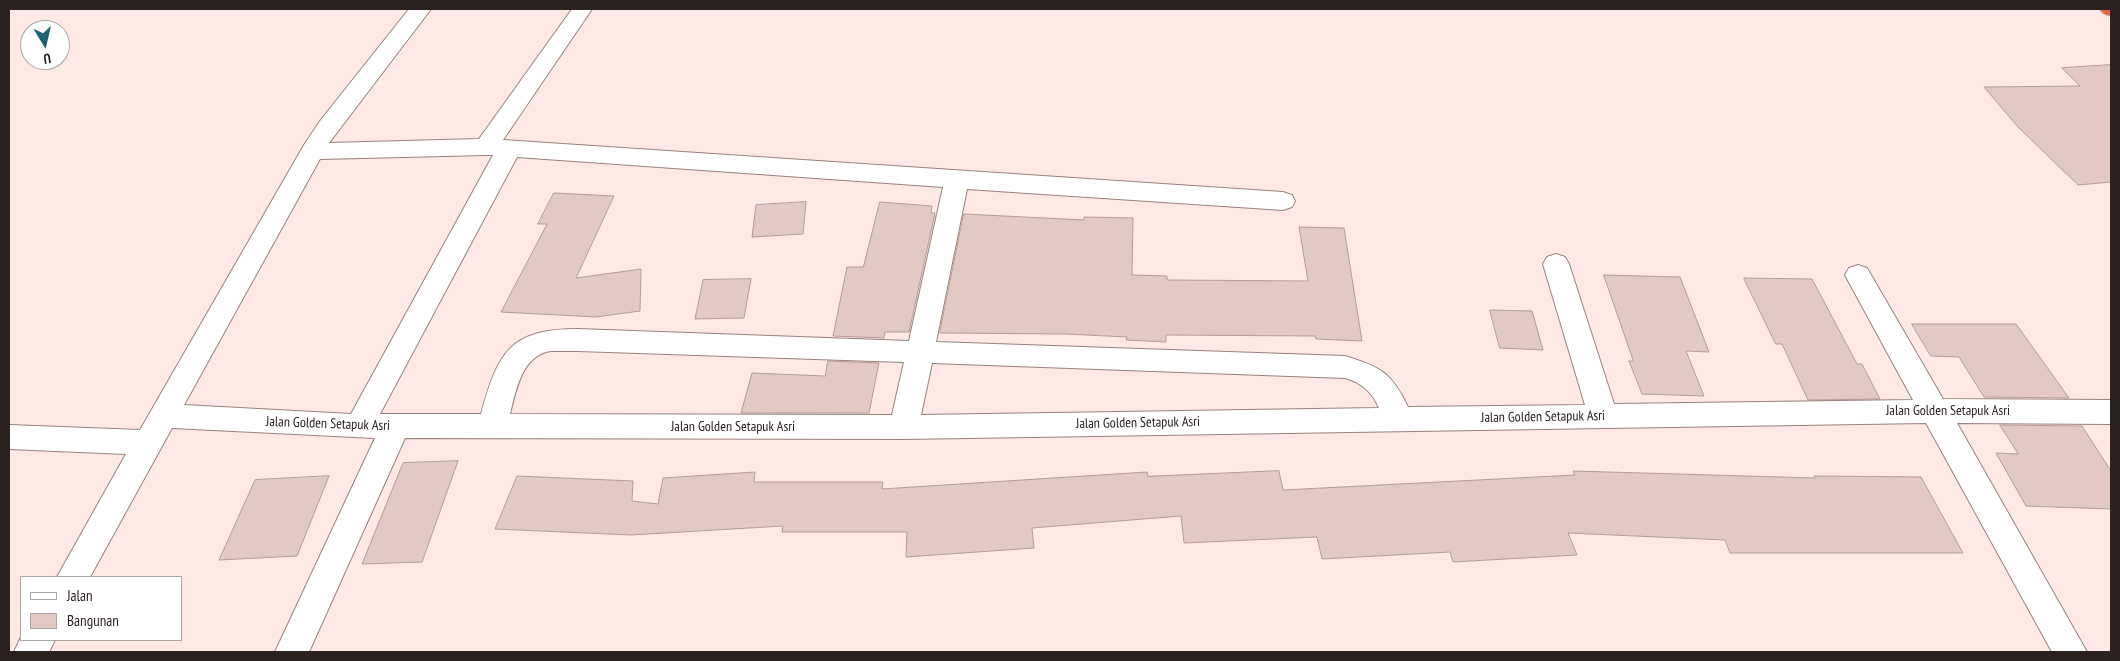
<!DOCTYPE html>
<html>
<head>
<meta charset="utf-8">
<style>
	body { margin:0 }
	#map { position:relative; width:2120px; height:661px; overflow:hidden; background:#fee9e4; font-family:"PT Sans Narrow",sans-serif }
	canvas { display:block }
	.frame { position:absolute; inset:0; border:10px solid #2b2220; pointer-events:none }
	.legend { position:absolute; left:20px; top:576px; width:162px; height:65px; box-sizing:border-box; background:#fff; border:1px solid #aaa7a6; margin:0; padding:6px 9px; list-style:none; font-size:15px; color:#2b2220 }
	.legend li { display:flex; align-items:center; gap:10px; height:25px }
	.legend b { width:25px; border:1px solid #aaa7a6 }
	.north { position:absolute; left:20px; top:20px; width:50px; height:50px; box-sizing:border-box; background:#fff; border:1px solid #aaa7a6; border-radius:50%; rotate:171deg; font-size:14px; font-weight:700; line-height:20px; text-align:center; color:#2b2220 }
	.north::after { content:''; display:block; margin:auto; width:18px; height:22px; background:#1e6274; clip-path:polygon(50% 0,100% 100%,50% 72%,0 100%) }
</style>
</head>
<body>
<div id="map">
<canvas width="2120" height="661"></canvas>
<div class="frame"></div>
<ul class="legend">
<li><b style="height:6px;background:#fff"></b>Jalan</li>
<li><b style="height:14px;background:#e2c9c3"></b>Bangunan</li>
</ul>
<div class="north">U</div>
</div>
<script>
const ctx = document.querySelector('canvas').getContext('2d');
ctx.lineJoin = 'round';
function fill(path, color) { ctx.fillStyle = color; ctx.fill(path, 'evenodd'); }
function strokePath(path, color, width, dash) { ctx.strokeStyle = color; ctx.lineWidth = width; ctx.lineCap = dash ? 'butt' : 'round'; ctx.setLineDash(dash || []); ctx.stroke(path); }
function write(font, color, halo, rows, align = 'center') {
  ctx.font = font + ' "PT Sans Narrow",sans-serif'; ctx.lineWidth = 4.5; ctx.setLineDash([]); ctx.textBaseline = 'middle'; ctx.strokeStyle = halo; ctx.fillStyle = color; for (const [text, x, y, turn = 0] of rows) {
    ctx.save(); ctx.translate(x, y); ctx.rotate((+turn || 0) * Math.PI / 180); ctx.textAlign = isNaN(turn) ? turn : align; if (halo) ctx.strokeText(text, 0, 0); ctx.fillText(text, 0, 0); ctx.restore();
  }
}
const building = new Path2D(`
	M2111 65V182L2078 185 2018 127 1984 87 2080 86 2062 68Z
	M554 193 614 196 576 278 641 269 640 311 596 317 501 312 547 224H538Z
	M806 202 803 234 752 237 756 205Z
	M880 202 932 206 931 213H935L909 332H885L884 338 833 336 847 267H863Z
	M964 214 1084 220V217L1133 218 1132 275 1167 276V280L1308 281 1299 227 1344 228 1362 341 1316 339 1315 336 1166 335V342L1126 340 1127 337 1066 334 940 333Z
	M1604 275 1680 277 1709 352 1686 351 1704 396 1642 394 1629 361H1633Z
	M1744 278 1812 279 1857 364H1862L1880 399 1808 400 1782 344H1776Z
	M751 279 744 318 695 319 703 280Z
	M1490 310 1532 311 1543 350 1500 348Z
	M1912 324H2016L2069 398 1984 397 1959 357 1931 356Z
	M828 361 879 363 869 413H741L752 373 825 376Z
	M2000 425 2082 426 2111 471V509L2026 506 1996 453 2018 454Z
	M458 461 422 562 362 564 403 463Z
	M1279 471 1283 490 1575 475 1573 471 1815 478 1814 476 1921 477 1963 553H1730L1725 540 1568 533 1577 555 1453 562 1450 552 1322 559 1317 537 1184 543 1181 516 1032 528 1034 548 906 557 907 532H782L783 526 631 535 495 529 517 476 633 481 632 501 658 504 663 478 755 472 754 482H883L882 489 1147 472 1148 476Z
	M329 476 297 556 219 560 255 480Z`);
const minor = new Path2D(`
	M409 9H431L329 143 479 139 572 9H592L503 140 1283 192 1292 195 1295 201 1292 207 1283 210 967 189 936 342 1345 356C1381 367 1392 373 1408 407L1585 405 1543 264 1547 257 1556 254 1565 257 1569 264 1614 404 1913 400 1845 275 1849 268 1858 265 1867 268 1943 399 2111 400V424L1957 423 2087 652H2052L1926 423 904 439 405 438 309 652H275L375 438 172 428 90 577H57L126 454 9 449V425L140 430 304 145 320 121ZM486 155H493L351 414 184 405 320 159ZM517 157 943 187 909 341 578 329C510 329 498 352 481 414H380ZM551 351H578L904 362 892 415 510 414C516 390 522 355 551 351ZM932 363 1345 378C1362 383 1372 392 1379 408L921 415Z
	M21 637V640H55L49 652H14Z`);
const highway = new Path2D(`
	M2099 9H2111V16L2104 14Z`);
const streetNames = [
	["Jalan Golden Setapuk Asri",1948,411],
	["Jalan Golden Setapuk Asri",1543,417,-1],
	["Jalan Golden Setapuk Asri",1138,423,-1],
	["Jalan Golden Setapuk Asri",328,424,2],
	["Jalan Golden Setapuk Asri",733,427]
];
fill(building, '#e2c9c3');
strokePath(building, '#b49c96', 1);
strokePath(minor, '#99827c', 2);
strokePath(highway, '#d0cece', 2);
fill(minor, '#fff');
fill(highway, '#ea6547');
write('14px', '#2b2220', '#fff', streetNames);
</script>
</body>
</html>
